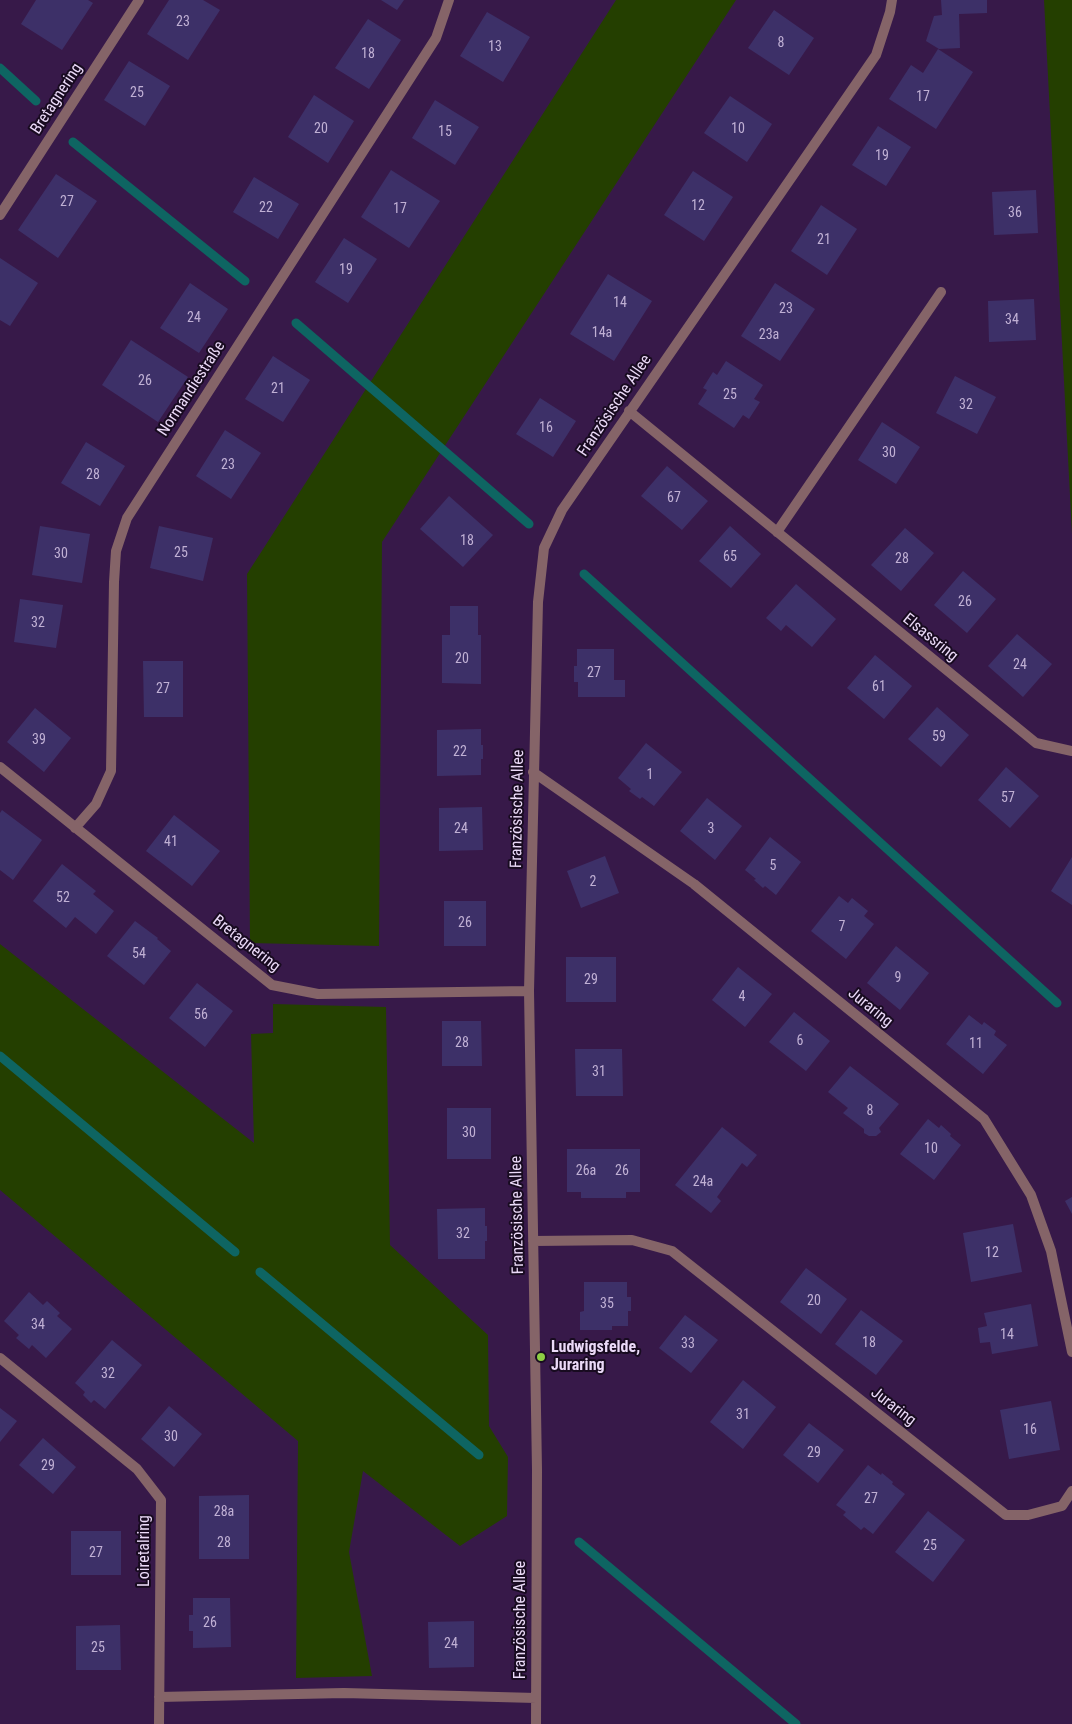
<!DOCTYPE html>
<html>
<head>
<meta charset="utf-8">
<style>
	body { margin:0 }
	canvas { display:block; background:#371949 }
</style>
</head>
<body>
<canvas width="1072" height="1724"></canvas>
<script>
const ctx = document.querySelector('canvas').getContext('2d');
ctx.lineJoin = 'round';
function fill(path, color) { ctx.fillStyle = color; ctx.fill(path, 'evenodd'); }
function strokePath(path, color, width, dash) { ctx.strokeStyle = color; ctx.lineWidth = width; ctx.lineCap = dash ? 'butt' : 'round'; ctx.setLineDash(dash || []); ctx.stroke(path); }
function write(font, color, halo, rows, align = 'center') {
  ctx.font = font + ' "Roboto Condensed",sans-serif'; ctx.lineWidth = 4; ctx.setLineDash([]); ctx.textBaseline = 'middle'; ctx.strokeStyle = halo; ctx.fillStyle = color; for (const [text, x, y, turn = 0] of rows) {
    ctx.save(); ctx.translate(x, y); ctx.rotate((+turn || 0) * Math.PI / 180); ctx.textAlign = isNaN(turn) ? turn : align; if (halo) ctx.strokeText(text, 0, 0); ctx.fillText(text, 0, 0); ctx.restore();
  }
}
const green = new Path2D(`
	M616 0H736L382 542 379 946 250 943 247 574Z
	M1044 0H1072V534Z
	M0 944 254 1143 251 1034 273 1033V1004L386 1007 390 1245 488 1335 489 1426 508 1457 507 1516 460 1546 363 1471 349 1552 372 1676 296 1678 298 1441 0 1190Z`);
const stream = new Path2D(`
	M0 68 36 101
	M73 142 245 281
	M296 323 529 524
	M584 574 1057 1003
	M0 1056 235 1252
	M260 1272 479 1455
	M579 1542 796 1724`);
const building = new Path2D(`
	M36 0H88L93 3 62 50 21 24Z
	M169 0H203L220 10 188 60 147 34Z
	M381 0H404L397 10Z
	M941 0H987V13L959 14 960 48 939 49 926 41 934 16 942 15Z
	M774 10 814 38 789 75 748 48Z
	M487 12 530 37 503 82 460 56Z
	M368 19 401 40 369 89 335 68Z
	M938 49 973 72 936 129 889 99 911 65 923 73Z
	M129 61 170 86 145 126 104 100Z
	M314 95 354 121 328 163 288 137Z
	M730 96 772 124 747 162 704 133Z
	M435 100 479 127 455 165 412 138Z
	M878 126 911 147 886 186 852 165Z
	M391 170 440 201 409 248 361 217Z
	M693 171 733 197 704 241 664 215Z
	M56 174 97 201 58 258 18 230Z
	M254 177 299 204 278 239 233 212Z
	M1036 190 1038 233 994 235 992 192Z
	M821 205 857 229 827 275 791 251Z
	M344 238 377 259 348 303 315 282Z
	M0 258 38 283 10 326 0 320Z
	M608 274 652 301 614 361 570 334Z
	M190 283 228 309 199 353 160 328Z
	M775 283 815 309 780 361 741 336Z
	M1034 299 1036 340 989 342 988 301Z
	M131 340 188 377 158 422 102 385Z
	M273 356 310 380 283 422 245 399Z
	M726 361 763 385 754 399 760 402 749 419 743 415 734 428 698 404 707 390 703 388 713 372 717 375Z
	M955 376 996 397 977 434 936 413Z
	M540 398 576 421 553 457 516 434Z
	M882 422 920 447 896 484 858 460Z
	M225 430 261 453 231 499 196 476Z
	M86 442 125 466 100 506 61 483Z
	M667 466 708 501 682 530 641 496Z
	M449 496 493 535 463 567 420 529Z
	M40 526 90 534 82 583 32 575Z
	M159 526 213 538 203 581 150 568Z
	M730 526 761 554 731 588 699 561Z
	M905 528 934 553 901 591 871 565Z
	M963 571 996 599 967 633 934 605Z
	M796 584 836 619 812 647 786 625 781 631 766 618Z
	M20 599 63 605 56 648 14 642Z
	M450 606H478V635H481V684L442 683V635H450Z
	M1017 634 1052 664 1023 697 988 666Z
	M577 649H614V680H625V697H578V682H574V666H577Z
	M875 655 912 686 884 719 847 688Z
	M143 661H183V717H144Z
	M937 707 969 735 941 767 908 739Z
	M35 708 71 738 44 772 7 742Z
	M481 729V745H483V759H481V775L437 776V730Z
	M646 743 682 772 654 806 642 797 640 799 629 791 631 789 618 778Z
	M1006 767 1039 796 1010 828 978 800Z
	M707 798 742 826 715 860 680 831Z
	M482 807 483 850 439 851V808Z
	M2 810 42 840 13 880 0 870V813Z
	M174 815 220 851 192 886 146 851Z
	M770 837 801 862 776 895 765 886 763 888 754 880 756 879 745 870Z
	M605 856 619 893 581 908 567 871Z
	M1072 857V905L1051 891Z
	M62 864 96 891 93 894 114 911 96 934 75 917 66 928 33 901Z
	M839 896 848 903 852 898 868 911 864 916 874 924 846 959 811 931Z
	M444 901H486V946H444Z
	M135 921 158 938 157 939 171 951 144 985 107 956Z
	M896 946 929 973 900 1010 867 983Z
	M566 957H616V1002H566Z
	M738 967 772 994 745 1027 712 1000Z
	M197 983 233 1011 205 1047 169 1018Z
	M794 1012 830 1041 806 1071 769 1042Z
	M969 1015 982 1025 984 1022 996 1031 994 1035 1007 1045 983 1074 946 1044Z
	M442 1021H481L482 1066H442Z
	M575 1049H622L623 1096H576Z
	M850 1066 899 1104 879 1128 881 1132 876 1136H869L864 1133V1129L843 1113 848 1108 828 1092Z
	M447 1108H491V1159H447Z
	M928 1119 939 1128 941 1125 951 1134 950 1136 961 1145 934 1180 900 1154Z
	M722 1127 757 1155 747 1167 742 1163 717 1197 721 1201 711 1213 675 1185Z
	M567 1149H640V1192H626V1198H581V1192H567Z
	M1072 1197V1214L1065 1201Z
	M485 1208V1226H487V1241H485V1259H438L437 1209Z
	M1013 1224 1022 1272 971 1282 963 1233Z
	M806 1268 847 1299 821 1334 780 1302Z
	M584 1282H627V1297H631V1311H628V1326H612V1330H580V1312L584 1311Z
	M29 1292 43 1305 47 1301 60 1313 57 1316 72 1329 46 1358 32 1345 29 1349 16 1338 19 1335 4 1321Z
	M1031 1304 1038 1346 992 1354 990 1342 980 1343 978 1328 987 1326 984 1313Z
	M861 1310 903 1341 876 1375 835 1344Z
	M685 1315 718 1340 691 1373 659 1348Z
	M112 1340 142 1365 105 1409 94 1400 91 1403 83 1395 85 1392 75 1383Z
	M743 1380 776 1407 743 1449 710 1422Z
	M1051 1401 1060 1450 1009 1459 1000 1410Z
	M169 1406 202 1434 174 1467 141 1439Z
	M0 1408 17 1421 0 1442Z
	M809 1423 844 1450 818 1483 783 1455Z
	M43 1438 76 1467 53 1494 19 1465Z
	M868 1465 881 1475 882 1473 893 1482 892 1484 905 1494 873 1534 864 1527 861 1530 843 1515 846 1512 836 1505Z
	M249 1495V1559H199V1496Z
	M928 1511 965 1540 933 1582 895 1552Z
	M71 1531H121V1575H71Z
	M193 1598H230L231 1647 193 1648V1631H189V1615H193Z
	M474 1621V1667L429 1668 428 1622Z
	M120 1625 121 1670H76V1626Z`);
const street = new Path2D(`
	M0 215 139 0
	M629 411 1036 743 1072 751
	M777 532 941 292
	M0 767 272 985 318 994 529 991
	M533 772 694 884 984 1119 1031 1195 1051 1251 1072 1352
	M75 828 96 804 111 771 114 582 116 551 127 518 436 38 449 0
	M533 1241 632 1240 672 1251 1006 1515H1028L1062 1506 1072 1491
	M0 1358 137 1469 161 1500 159 1724
	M159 1697 344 1693 536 1698
	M536 1724 537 1470 529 991 538 602 544 548 562 510 876 55 890 12 892 0`);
const markers = [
	[541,1357,5,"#8dce44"]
];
const numberNames = [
	["23",183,22],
	["8",781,43],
	["13",495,47],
	["18",368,54],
	["25",137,93],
	["17",923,97],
	["20",321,129],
	["10",738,129],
	["15",445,132],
	["19",882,156],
	["27",67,202],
	["12",698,206],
	["22",266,208],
	["17",400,209],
	["36",1015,213],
	["21",824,240],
	["19",346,270],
	["14",620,303],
	["23",786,309],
	["24",194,318],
	["34",1012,320],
	["14a",602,333],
	["23a",769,335],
	["26",145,381],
	["21",278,389],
	["25",730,395],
	["32",966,405],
	["16",546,428],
	["30",889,453],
	["23",228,465],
	["28",93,475],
	["67",674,498],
	["18",467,541],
	["25",181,553],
	["30",61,554],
	["65",730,557],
	["28",902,559],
	["26",965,602],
	["32",38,623],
	["20",462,659],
	["24",1020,665],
	["27",594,673],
	["61",879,687],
	["27",163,689],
	["59",939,737],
	["39",39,740],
	["22",460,752],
	["1",650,775],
	["57",1008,798],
	["24",461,829],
	["3",711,829],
	["41",171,842],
	["5",773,866],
	["2",593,882],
	["52",63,898],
	["26",465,923],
	["7",842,927],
	["54",139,954],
	["9",898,978],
	["29",591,980],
	["4",742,997],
	["56",201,1015],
	["6",800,1041],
	["28",462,1043],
	["11",976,1044],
	["31",599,1072],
	["8",870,1111],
	["30",469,1133],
	["10",931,1149],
	["26a",586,1171],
	["26",622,1171],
	["24a",703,1182],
	["32",463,1234],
	["12",992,1253],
	["20",814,1301],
	["35",607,1304],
	["34",38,1325],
	["14",1007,1335],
	["18",869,1343],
	["33",688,1344],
	["32",108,1374],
	["31",743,1415],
	["16",1030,1430],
	["30",171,1437],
	["29",814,1453],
	["29",48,1466],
	["27",871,1499],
	["28a",224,1512],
	["28",224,1543],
	["25",930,1546],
	["27",96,1553],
	["26",210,1623],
	["24",451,1644],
	["25",98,1648]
];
const streetNames = [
	["Bretagnering",57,99,-57],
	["Normandiestraße",192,389,-57],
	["Französische Allee",615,406,-56],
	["Elsassring",930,638,39],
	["Französische Allee",518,809,-89],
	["Bretagnering",246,944,38],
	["Juraring",870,1008,39],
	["Französische Allee",518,1215,-91],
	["Juraring",893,1407,38],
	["Loiretalring",145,1551,-90],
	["Französische Allee",521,1620,-90]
];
const poiNames = [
	["Ludwigsfelde,",551,1348],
	["Juraring",551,1366]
];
fill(green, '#243f00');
strokePath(stream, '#0e6562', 9);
fill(building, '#3d3068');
strokePath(street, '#856468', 10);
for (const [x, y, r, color] of markers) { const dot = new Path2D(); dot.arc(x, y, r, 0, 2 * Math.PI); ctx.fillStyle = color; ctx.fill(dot); strokePath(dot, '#180b20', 2); }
write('14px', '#c0b0d4', null, numberNames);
write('16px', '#ebdaf8', '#180b20', streetNames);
write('bold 16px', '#ebdaf8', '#180b20', poiNames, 'left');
</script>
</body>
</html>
